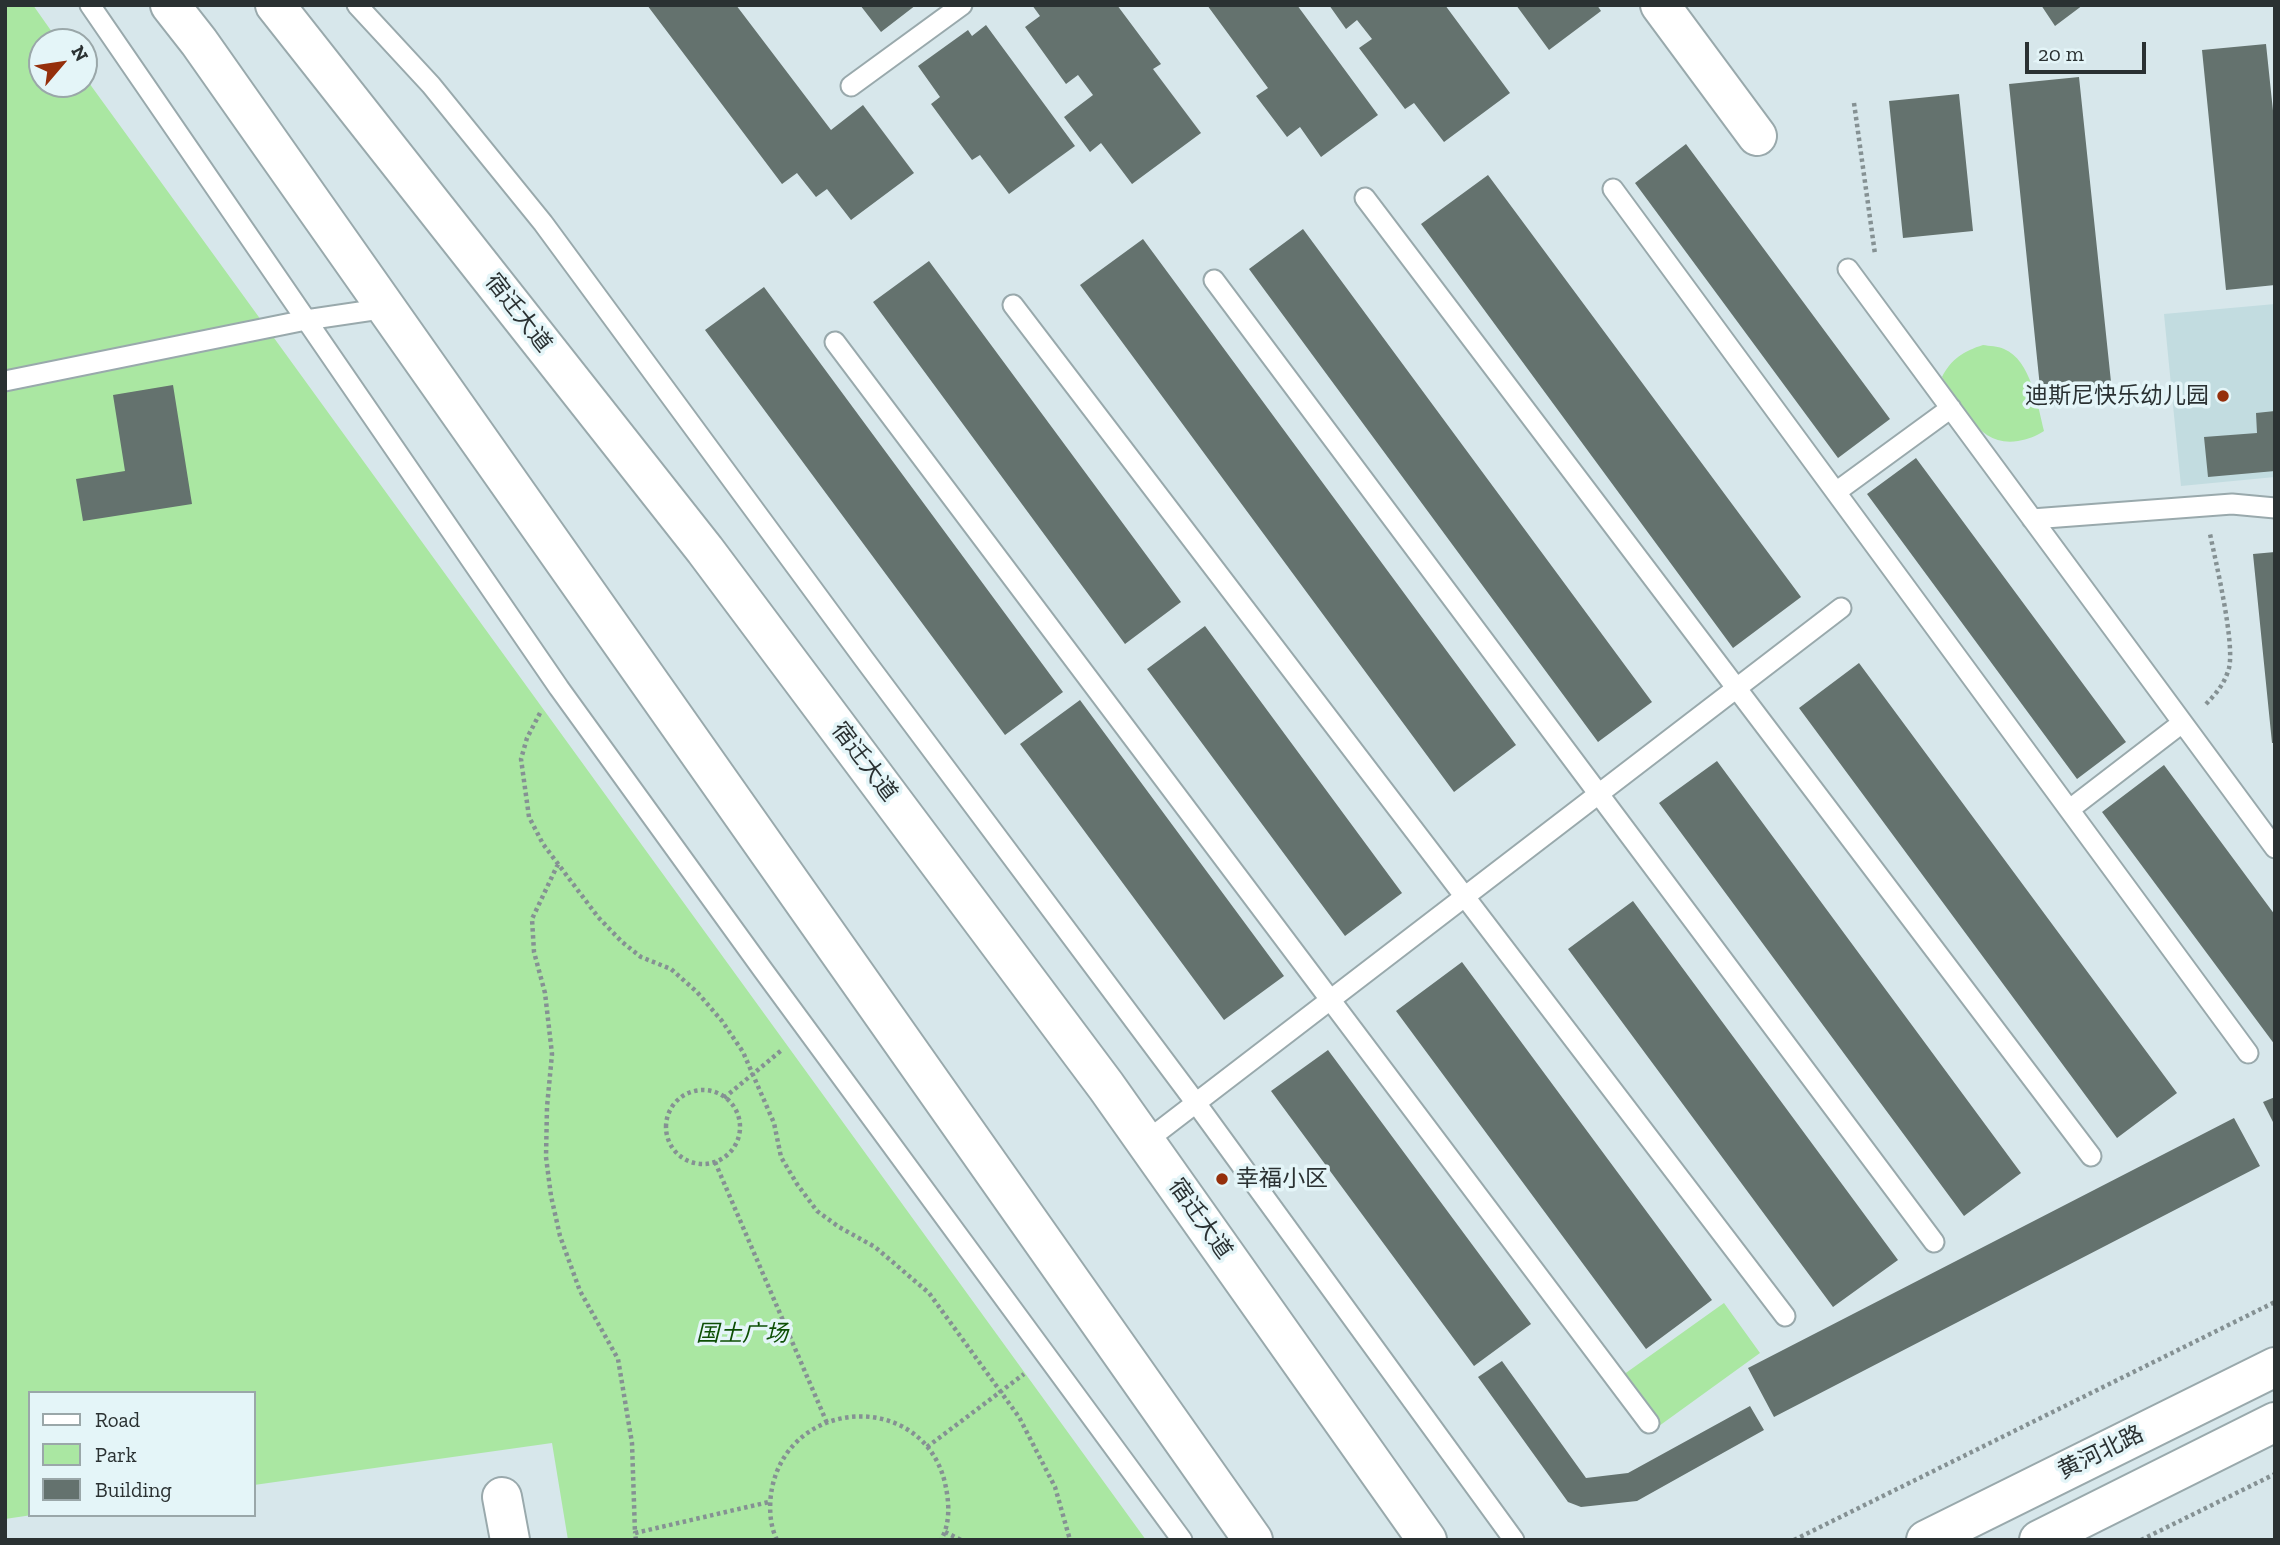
<!DOCTYPE html>
<html>
<head>
<meta charset="utf-8">
<style>
	body { margin:0 }
	#map { position:relative; width:2280px; height:1545px; overflow:hidden; background:#d7e7eb; font-family:"Zilla Slab",serif }
	canvas { display:block }
	.frame { position:absolute; inset:0; border:7px solid #2a3132; pointer-events:none }
	.legend { position:absolute; left:28px; top:1391px; width:228px; height:126px; box-sizing:border-box; background:#e4f5f8; border:2px solid #9aa7a9; margin:0; padding:9px 12px; list-style:none; font-size:21px; color:#2a3132 }
	.legend li { display:flex; align-items:center; gap:14px; height:35px }
	.legend b { width:35px; border:2px solid #9aa7a9 }
	.north { position:absolute; left:28px; top:28px; width:70px; height:70px; box-sizing:border-box; background:#e4f5f8; border:2px solid #9aa7a9; border-radius:50%; rotate:61deg; font-size:19px; font-weight:700; line-height:28px; text-align:center; color:#2a3132 }
	.north::after { content:''; display:block; margin:auto; width:24px; height:32px; background:#952f0b; clip-path:polygon(50% 0,100% 100%,50% 72%,0 100%) }
	.scale { position:absolute; left:2025px; top:42px; width:121px; height:32px; box-sizing:border-box; border:4px solid #2a3132; border-top:0; padding-left:9px; font-size:21px; line-height:24px; white-space:nowrap; color:#2a3132; -webkit-text-stroke:5px #e4f5f8; paint-order:stroke }
</style>
</head>
<body>
<div id="map">
<canvas width="2280" height="1545"></canvas>
<div class="frame"></div>
<ul class="legend">
<li><b style="height:9px;background:#fff"></b>Road</li>
<li><b style="height:19px;background:#aae7a2"></b>Park</li>
<li><b style="height:19px;background:#64726e"></b>Building</li>
</ul>
<div class="north">N</div>
<div class="scale">20 m</div>
</div>
<script>
const ctx = document.querySelector('canvas').getContext('2d');
ctx.lineJoin = 'round';
function fill(path, color) { ctx.fillStyle = color; ctx.fill(path, 'evenodd'); }
function strokePath(path, color, width, dash) { ctx.strokeStyle = color; ctx.lineWidth = width; ctx.lineCap = dash ? 'butt' : 'round'; ctx.setLineDash(dash || []); ctx.stroke(path); }
function write(font, color, halo, rows, align = 'center') {
  ctx.font = font + ' "Zilla Slab","Noto Sans SC",serif'; ctx.lineWidth = 7; ctx.setLineDash([]); ctx.textBaseline = 'middle'; ctx.strokeStyle = halo; ctx.fillStyle = color; for (const [text, x, y, turn = 0] of rows) {
    ctx.save(); ctx.translate(x, y); ctx.rotate((+turn || 0) * Math.PI / 180); ctx.textAlign = isNaN(turn) ? turn : align; if (halo) ctx.strokeText(text, 0, 0); ctx.fillText(text, 0, 0); ctx.restore();
  }
}
const built = new Path2D(`
	M2275 304V477L2181 486 2164 314Z`);
const green = new Path2D(`
	M5 5H33L59 42H42V84H84V76L1146 1540H568L552 1443 254 1485V1393H30V1515H32L5 1519Z
	M1983 345C1989 346 1998 346 2004 349 2031 360 2038 407 2044 431 2035 437 2028 439 2018 441 1979 448 1960 404 1942 377 1951 359 1964 351 1983 345Z
	M1724 1303 1760 1353 1659 1426 1623 1375Z`);
const building = new Path2D(`
	M647 5H736L831 130 863 105 914 173 851 220 827 189 816 197 797 173 782 184Z
	M860 5H916L881 32Z
	M1032 5H1117L1161 64 1153 69 1201 133 1132 184 1101 143 1090 152 1064 117 1093 95 1078 75 1066 84 1025 27 1040 16Z
	M1207 5H1297L1378 115 1321 157 1300 127 1287 137 1256 96 1268 88Z
	M1329 5H1445L1510 93 1444 142 1414 103 1405 109 1359 48 1372 39 1357 20 1346 29Z
	M1516 5H1597L1601 11 1549 50Z
	M2041 5H2083L2055 26Z
	M986 25 1075 146 1009 194 980 155 972 160 931 104 940 97 918 66 968 30 972 36Z
	M2266 44 2275 130V285L2226 290 2202 50Z
	M2079 77 2113 401 2042 407 2009 84Z
	M1959 94 1973 231 1903 238 1889 101Z
	M1686 144 1890 419 1838 458 1635 183Z
	M1488 175 1801 597 1733 648 1421 224Z
	M1303 229 1652 702 1598 742 1249 269Z
	M1143 239 1516 745 1454 792 1080 285Z
	M929 261 1181 602 1125 644 873 302Z
	M764 287 1063 692 1005 735 705 330Z
	M173 385 192 504 83 521 76 479 125 471 113 395Z
	M2275 411V471L2208 477 2204 437 2257 433 2256 413Z
	M1916 458 2126 742 2077 779 1867 494Z
	M2275 552V743H2272L2253 554Z
	M1205 626 1402 893 1345 936 1147 669Z
	M1859 663 2177 1093 2117 1138 1799 708Z
	M1080 700 1284 976 1224 1020 1020 744Z
	M1717 761 2021 1173 1964 1216 1659 803Z
	M2164 765 2275 915V1045L2102 812Z
	M1633 901 1898 1260 1833 1307 1568 949Z
	M1462 962 1712 1300 1646 1349 1396 1011Z
	M1328 1050 1531 1324 1474 1366 1271 1091Z
	M2275 1097V1126L2263 1102Z
	M2234 1118 2260 1166 1774 1417 1748 1368Z
	M1502 1361 1586 1478 1628 1473 1750 1406 1764 1430 1637 1501 1581 1507 1568 1502 1478 1377Z`);
const path = new Path2D(`
	M1854 103 1875 254
	M2206 704C2216 694 2225 683 2229 668 2235 643 2216 563 2210 534
	M540 713 527 738 521 759 529 817 543 844 598 917 622 942 641 957 671 969 697 992 722 1021 743 1052 774 1123 781 1157 797 1184 817 1211 839 1227 875 1247 929 1293 1019 1417 1055 1487 1070 1540
	M558 864 532 919 534 952 545 993 552 1054 547 1107 546 1157 551 1196 560 1236 580 1291 618 1359 632 1443 635 1533
	M666 1127a37 37 0 1 1 74 0a37 37 0 1 1-74 0Z
	M724 1098 783 1049
	M715 1162 827 1423
	M927 1447 1024 1374
	M945 1532 961 1540
	M636 1540 635 1533 769 1502
	M777 1540C769 1524 769 1504 772 1488 791 1396 923 1391 945 1483 949 1501 951 1522 941 1540
	M1794 1540 2275 1302
	M2141 1540 2275 1474`);
const lane = new Path2D(`
	M90 5 559 688 763 970 1182 1540
	M357 5 431 85 543 223 864 659 1196 1103 1514 1540
	M851 86 962 5
	M1613 189 2248 1053
	M1365 198 2091 1156
	M1848 269 2275 848
	M1214 280 1934 1242
	M1013 305 1785 1316
	M835 342 1649 1423
	M5 381 306 320 387 308
	M1836 492 1951 408
	M2032 519 2232 504 2275 508
	M2070 809 2182 723
	M1145 1142 1841 608`);
const street = new Path2D(`
	M1660 5 1757 136
	M502 1497 510 1540`);
const secondary = new Path2D(`
	M1926 1540 2275 1367
	M2039 1540 2275 1422`);
const primary = new Path2D(`
	M170 5 199 42 1253 1540
	M275 5 705 550 1106 1086 1427 1540`);
const markers = [
	[2223,396,7,"#952f0b"],
	[1222,1179,7,"#952f0b"]
];
const streetNames = [
	["宿迁大道",518,313,52],
	["宿迁大道",864,762,53],
	["宿迁大道",1200,1219,55],
	["黄河北路",2101,1453,-26]
];
const poiNames = [
	["迪斯尼快乐幼儿园",2209,396],
	["幸福小区",1236,1179,"left"]
];
const parkNames = [
	["国土广场",742,1334]
];
fill(built, '#c2dce0');
fill(green, '#aae7a2');
fill(building, '#64726e');
strokePath(lane, '#99a9ac', 23);
strokePath(street, '#99a9ac', 42);
strokePath(secondary, '#99a9ac', 42);
strokePath(primary, '#99a9ac', 42);
strokePath(path, '#859193', 4.5, [3.5, 3.5]);
strokePath(lane, '#fff', 19);
strokePath(street, '#fff', 38);
strokePath(secondary, '#fff', 38);
strokePath(primary, '#fff', 38);
for (const [x, y, r, color] of markers) { const dot = new Path2D(); dot.arc(x, y, r, 0, 2 * Math.PI); ctx.fillStyle = color; ctx.fill(dot); strokePath(dot, '#e4f5f8', 2.5); }
write('23px', '#2a3132', '#e4f5f8', streetNames);
write('23px', '#2a3132', '#e4f5f8', poiNames, 'right');
write('italic 23px', '#0d4f05', '#e4f5f8', parkNames);
</script>
</body>
</html>
